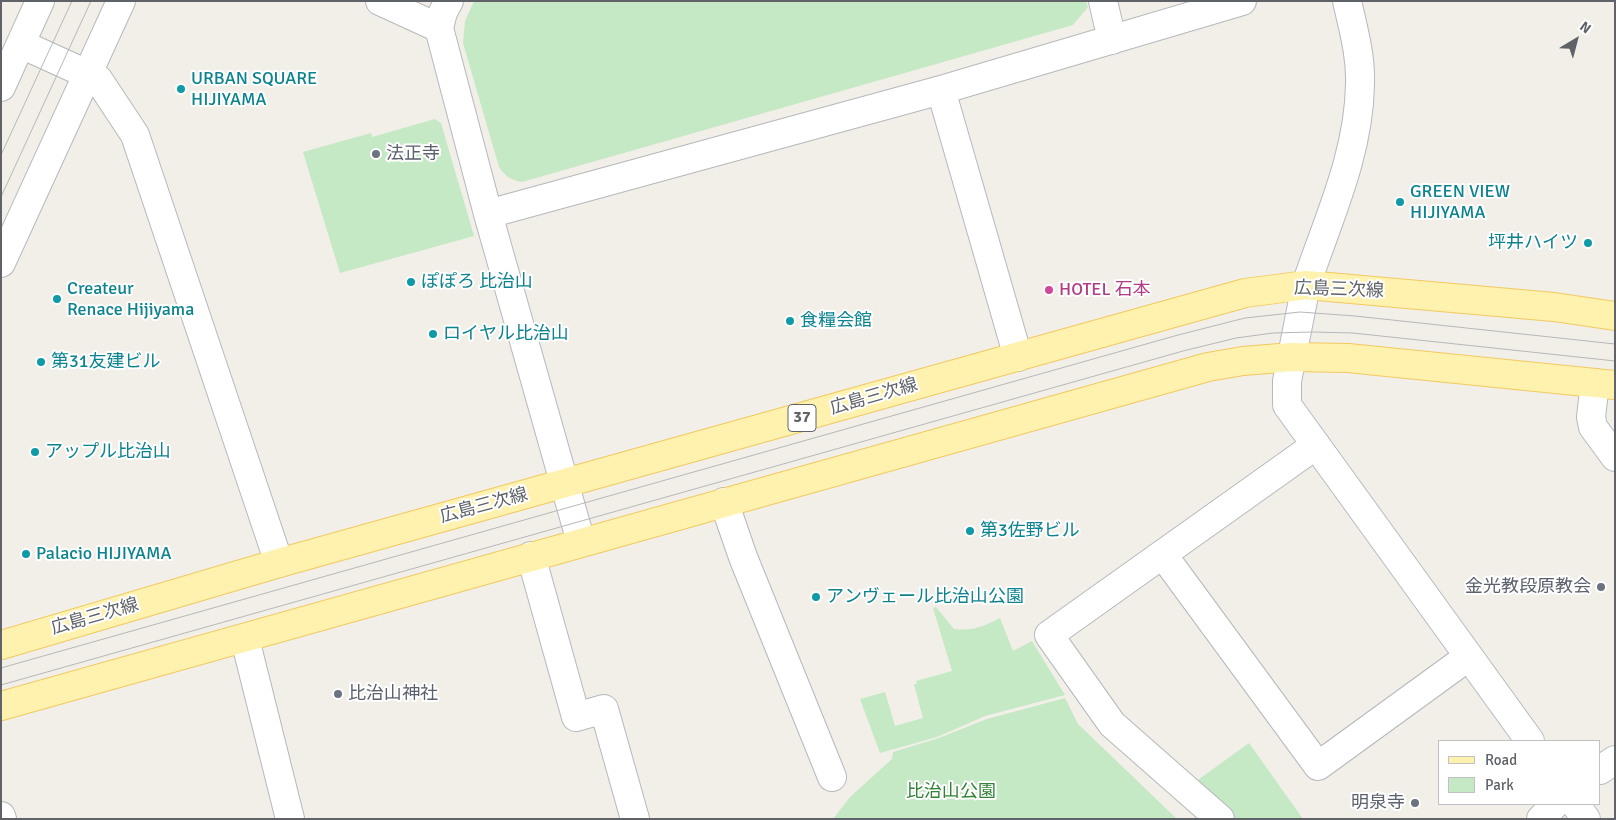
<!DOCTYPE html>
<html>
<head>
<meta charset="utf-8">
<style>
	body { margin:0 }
	#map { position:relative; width:1616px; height:820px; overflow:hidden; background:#f1efe8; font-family:Signika,sans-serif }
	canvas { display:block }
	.frame { position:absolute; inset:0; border:2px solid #5f6368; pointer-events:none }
	.legend { position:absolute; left:1438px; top:740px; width:162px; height:65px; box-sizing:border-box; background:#fff; border:1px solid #bfc1c3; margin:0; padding:6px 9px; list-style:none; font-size:15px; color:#5f6368 }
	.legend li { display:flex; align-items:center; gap:10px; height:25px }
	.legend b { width:25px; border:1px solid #bfc1c3 }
	.north { position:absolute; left:1551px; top:15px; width:50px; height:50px; -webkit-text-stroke:4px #fff; paint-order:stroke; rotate:37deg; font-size:14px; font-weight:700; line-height:20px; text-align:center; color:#5f6368 }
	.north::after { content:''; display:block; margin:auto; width:18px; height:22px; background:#5f6368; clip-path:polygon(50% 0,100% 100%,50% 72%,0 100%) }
</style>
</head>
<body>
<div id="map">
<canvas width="1616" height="820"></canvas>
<div class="frame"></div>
<ul class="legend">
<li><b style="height:6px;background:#fff2af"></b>Road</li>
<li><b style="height:14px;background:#c5e8c5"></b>Park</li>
</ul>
<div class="north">N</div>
</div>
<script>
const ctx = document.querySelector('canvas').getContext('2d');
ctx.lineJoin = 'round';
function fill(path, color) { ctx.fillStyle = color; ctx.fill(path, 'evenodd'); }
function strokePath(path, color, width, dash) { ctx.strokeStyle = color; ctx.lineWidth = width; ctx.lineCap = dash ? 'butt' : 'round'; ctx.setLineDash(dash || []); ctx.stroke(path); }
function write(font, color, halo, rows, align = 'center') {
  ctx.font = font + ' Signika,"Noto Sans JP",sans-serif'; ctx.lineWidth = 4; ctx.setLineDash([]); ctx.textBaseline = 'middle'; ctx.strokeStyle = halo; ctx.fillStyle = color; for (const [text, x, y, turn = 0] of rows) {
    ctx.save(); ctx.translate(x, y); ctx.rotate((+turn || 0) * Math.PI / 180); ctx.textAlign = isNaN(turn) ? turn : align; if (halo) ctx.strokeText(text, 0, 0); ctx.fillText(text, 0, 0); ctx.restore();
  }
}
const green = new Path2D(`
	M474 1H1086L1088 7 1073 25 522 182C511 180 505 176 499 167L463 43 465 21Z
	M435 119 441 123 474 236 340 273 303 152 371 133 372 137Z
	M936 607 954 629C974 631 982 627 1000 618L1013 651 1032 641 1065 695 985 716 937 737 880 753 860 699 885 692 895 726 923 718 914 684H917L916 681 952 671 933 608Z
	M1065 698 1078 724 1177 819H833L850 797 892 759 893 752 939 738 987 719Z
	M1249 743 1303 819H1235L1195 782Z`);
const street = new Path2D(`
	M380 1 439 28
	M449 1 443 12 439 28 488 214 581 542
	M1103 1 1112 40
	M21 44 98 79 135 135 279 563
	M1 87 40 1
	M941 90 1018 357
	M488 214 941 90 1242 1
	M1 263 121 1
	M1306 285C1328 219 1359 155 1360 84 1361 55 1353 28 1347 1
	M1595 383 1591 417 1593 427 1615 457
	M724 502 743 557 832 777
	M1163 555 1318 766 1468 657
	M531 556 576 717 604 709 635 819
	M245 639 290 819
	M1600 770 1615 760
	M1 816 2 819
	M1220 819 1112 724 1049 635 1316 445
	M1541 819 1555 804`);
const secondary = new Path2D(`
	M1306 285 1287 381V405L1530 741
	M1575 804 1586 819`);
const primary = new Path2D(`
	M1 645 279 563 1245 293 1306 285 1554 307 1615 316
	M1 706 1208 367 1243 361 1292 357 1348 358 1615 385`);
const tram = new Path2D(`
	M1 155 72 1
	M1 197 91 1
	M1 668 1178 335 1245 318 1300 312 1355 316 1615 344
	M1 685 1183 351 1236 338 1273 333 1312 332 1353 333 1615 361`);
const markers = [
	[181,89,5,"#0f9aa8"],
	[376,154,5,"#6b7280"],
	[1400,202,5,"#0f9aa8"],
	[1588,243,5,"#0f9aa8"],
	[411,282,5,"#0f9aa8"],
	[1049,290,5,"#d1479c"],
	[57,299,5,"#0f9aa8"],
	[790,321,5,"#0f9aa8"],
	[433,334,5,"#0f9aa8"],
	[41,362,5,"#0f9aa8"],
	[35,452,5,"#0f9aa8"],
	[970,531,5,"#0f9aa8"],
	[26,554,5,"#0f9aa8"],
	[1601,587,5,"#6b7280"],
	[816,597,5,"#0f9aa8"],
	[338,694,5,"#6b7280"],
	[1415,803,5,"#6b7280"]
];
const shields = [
	[802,418,28]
];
const shieldNames = [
	["37",802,418]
];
const cultureNames = [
	["URBAN SQUARE",191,79],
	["HIJIYAMA",191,100],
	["GREEN VIEW",1410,192],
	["HIJIYAMA",1410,213],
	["坪井ハイツ",1578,243,"right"],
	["ぽぽろ 比治山",421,282],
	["Createur",67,289],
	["Renace Hijiyama",67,310],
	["食糧会館",800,321],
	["ロイヤル比治山",443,334],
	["第31友建ビル",51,362],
	["アップル比治山",45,452],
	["第3佐野ビル",980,531],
	["Palacio HIJIYAMA",36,554],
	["アンヴェール比治山公園",826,597]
];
const worshipNames = [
	["法正寺",386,154],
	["金光教段原教会",1591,587,"right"],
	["比治山神社",348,694],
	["明泉寺",1405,803,"right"]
];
const hotelNames = [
	["HOTEL 石本",1059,290]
];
const streetNames = [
	["広島三次線",1339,290,2],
	["広島三次線",874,397,-16],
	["広島三次線",484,506,-15],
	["広島三次線",95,617,-16]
];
const parkNames = [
	["比治山公園",951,792]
];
fill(green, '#c5e8c5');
strokePath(street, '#b5b8bc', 30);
strokePath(secondary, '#b6babf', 30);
strokePath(primary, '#f2c960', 30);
strokePath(street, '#fff', 28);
strokePath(secondary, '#fff', 28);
strokePath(primary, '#fff2af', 28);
strokePath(tram, '#b6b7b8', 1);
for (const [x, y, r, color] of markers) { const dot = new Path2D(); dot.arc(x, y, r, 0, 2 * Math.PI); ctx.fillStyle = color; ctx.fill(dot); strokePath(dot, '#fff', 2); }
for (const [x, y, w] of shields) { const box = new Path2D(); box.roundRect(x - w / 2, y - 13.5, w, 27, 4); ctx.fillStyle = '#fff'; ctx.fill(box); strokePath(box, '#5f6368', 1); }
write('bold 16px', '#5f6368', null, shieldNames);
write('18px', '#0d838f', '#fff', cultureNames, 'left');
write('18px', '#5b616d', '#fff', worshipNames, 'left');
write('18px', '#b23c85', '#fff', hotelNames, 'left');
write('18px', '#5f6368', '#fff', streetNames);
write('18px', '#348238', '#fff', parkNames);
</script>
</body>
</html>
